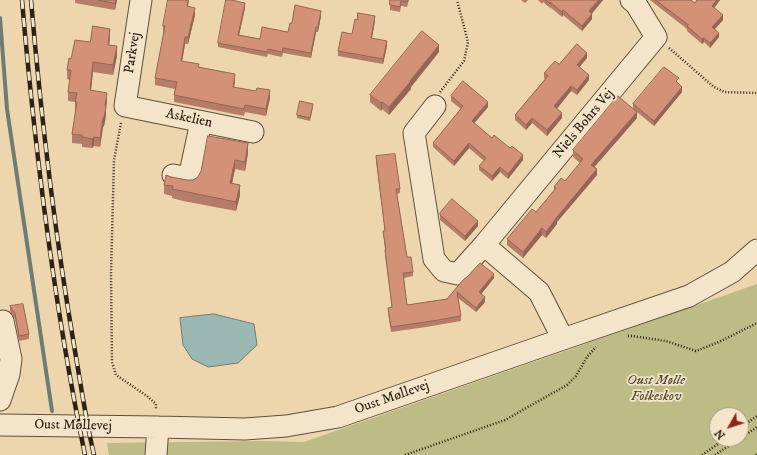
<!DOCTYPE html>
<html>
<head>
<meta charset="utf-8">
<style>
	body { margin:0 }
	#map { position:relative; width:757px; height:455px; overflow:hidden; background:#edd6ae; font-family:"IM FELL DW Pica",serif }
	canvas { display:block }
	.north { position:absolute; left:709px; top:407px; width:40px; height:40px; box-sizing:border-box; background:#f3e4ca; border:1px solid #a49682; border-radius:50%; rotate:231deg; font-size:11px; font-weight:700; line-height:16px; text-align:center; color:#2e2216 }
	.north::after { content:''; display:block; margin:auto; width:14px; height:18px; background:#8f2418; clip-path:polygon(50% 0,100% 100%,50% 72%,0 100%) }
</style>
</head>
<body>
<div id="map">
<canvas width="757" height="455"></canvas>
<div class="north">N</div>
</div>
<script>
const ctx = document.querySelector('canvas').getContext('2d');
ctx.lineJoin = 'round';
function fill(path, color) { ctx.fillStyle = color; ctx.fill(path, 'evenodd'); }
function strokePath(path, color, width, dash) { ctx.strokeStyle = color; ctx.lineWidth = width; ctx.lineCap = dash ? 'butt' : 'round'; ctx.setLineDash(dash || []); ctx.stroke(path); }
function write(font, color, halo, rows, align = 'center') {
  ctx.font = font + ' "IM FELL DW Pica",serif'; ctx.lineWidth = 3.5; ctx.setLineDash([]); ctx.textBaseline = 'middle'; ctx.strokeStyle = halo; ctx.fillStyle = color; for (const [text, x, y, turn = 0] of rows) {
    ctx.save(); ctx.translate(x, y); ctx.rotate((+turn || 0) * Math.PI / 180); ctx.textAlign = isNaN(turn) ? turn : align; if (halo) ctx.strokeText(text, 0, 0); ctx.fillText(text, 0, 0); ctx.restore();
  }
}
const green = new Path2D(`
	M757 284V455H109L107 443 262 441 304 442ZM717 415H741V439H717Z`);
const water = new Path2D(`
	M214 314 254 324 257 345 238 363 208 367 192 359 183 345 180 318Z`);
const stream = new Path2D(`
	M0 18 7 109 52 411`);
const path = new Path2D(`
	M669 48 714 87 724 92 757 93
	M440 92 464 61 468 42 457 0
	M121 123 114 160 111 274 112 362 116 375 147 396 156 404V410
	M628 336H632L666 341 696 351 719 342 757 323
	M741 427 757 416
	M741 438 757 427
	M405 455 505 420 567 385 576 376 587 357 596 347
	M702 455 725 439
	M715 455 739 439
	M756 455 757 454`);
const minor = new Path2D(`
	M141 0 125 106 253 132
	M435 106 414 133 434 259 444 271 458 274 484 245 656 37 636 4 631 0
	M173 175 189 178 201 122
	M484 245 539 292 563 339
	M0 400 9 374 11 359 3 321
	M0 425 158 427 245 429 286 426 338 417 563 339 689 296 732 272 757 250
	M156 455 158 427`);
const rail = new Path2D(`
	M22 0C35 152 54 305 85 455
	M31 0C41 117 55 235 75 351 81 386 86 421 94 455`);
const wall = new Path2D(`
	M75 0H117L115 10 75 3Z
	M390 0H409L407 7 401 6 400 12 390 10Z
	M521 0H528L525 3Z
	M538 0H603L592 14V19L582 31 563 15 562 17 550 7V8L543 2 542 4Z
	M650 0H691L695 3 697 0H720L714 8 723 20 715 29 719 37 710 48 704 42 702 44 687 31V29Z
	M188 7 195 15 188 44H185L182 61 235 81 234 87 270 98 266 116 245 112 244 116 174 102V95L175 89 155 85V78L164 33H163V26Z
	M245 8 239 35 260 39 288 32 292 23 321 16 318 32H316L311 58 283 53 282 57 268 54 267 57 218 47V43Z
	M375 21 372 38 387 46 383 64 338 56V51L352 34Z
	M110 38 109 45 117 56 113 75 93 72 91 90 107 102 106 107V116L104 126 103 127 100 147 94 146 92 148 82 147V144L72 143V134L76 111H75V102L68 101V92L70 80 67 79V70L71 59 90 42Z
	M439 52 411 87V89L389 115 382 109 381 111 370 102V95Z
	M587 58 579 67 589 80 577 95 571 91 557 109 562 118 547 136 532 123 526 130 515 120V115L545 79 544 78V73L559 64Z
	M679 84 682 92 654 126 637 112V118L594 167 597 175 557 222V224L546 238 542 235 523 258 507 245V239L536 212 554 191V187L565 181 580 163 573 157V150L633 109V104Z
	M451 96 488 107 474 123 492 138 523 160 508 179 500 172 492 181 479 170V166L484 161 469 148 454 166 433 147V143L461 109 451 101Z
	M313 107 310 121 297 118V115Z
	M248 153 245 171 235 169 232 184 240 195 236 211 183 201 172 198V196L164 194V185L171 177 187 180H193Z
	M376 156 400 189V193L397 194 407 257 413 272V276L404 278 407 305 447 299 464 279 494 278 481 294 485 302 476 312 458 298 461 316V321L426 327 391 332 388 313V308L392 307 385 255V250L383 231H385L376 161Z
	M440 213 478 226 465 241 440 220Z
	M10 306 29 334V339L19 341 15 319 10 311Z`);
const shadedWall = new Path2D(`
	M115 0H117L115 10Z
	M188 0H189L187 14V6Z
	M599 0H603L589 16V11Z
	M717 0H720L712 11V6Z
	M245 3V8L238 40V35Z
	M195 8V15L188 44V37Z
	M563 10V15L562 17V12Z
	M321 11V16L318 32V27Z
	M592 14V19L582 31V26Z
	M723 15V20L712 32V27Z
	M375 16V21L371 43V38Z
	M316 27V32L311 58V53Z
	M110 29V38L108 54V45Z
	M719 33V37L710 48V43Z
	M185 37V44L181 68V61Z
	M704 38V42L702 44V39Z
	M387 41V46L383 64V59Z
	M439 45V52L411 87V89L389 115V107L410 81Z
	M117 46V56L113 75V65Z
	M587 53V58L577 70V65Z
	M93 62V72L90 99V90Z
	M235 74V81L233 94V87Z
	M589 75V80L577 95V90Z
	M571 86V91L554 112V106Z
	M682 87V92L654 126V121Z
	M270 90V98L266 116V109Z
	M107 93V102L105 114V105Z
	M382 102V109L381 111V103Z
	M488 102V107L472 126V121Z
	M106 107V116L104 126 103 127 100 147V138L103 118Z
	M637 112V118L591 171V165Z
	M562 113V118L547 136V130Z
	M532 118V123L526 130V125Z
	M94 137V146L92 148V139Z
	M248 143V153L245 171V162Z
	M469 143V148L454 166V161Z
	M523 155V160L508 179V174Z
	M235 160V169L230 193V183Z
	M500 167V172L492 181V176Z
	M597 169V175L557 222V224L546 238V232L557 217Z
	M240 185V195L236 211V202Z
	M478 221V226L465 241V236Z
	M542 228V235L523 258V252Z
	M494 274V278L479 297V292Z
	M485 297V302L476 312V308Z`);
const building = new Path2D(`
	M99 0H115V3Z
	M168 0H188L187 6 195 8 188 37H185L181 61 199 64 198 67 235 74 233 87 256 91 257 88 270 90 266 109 245 105 244 109 174 95 177 82 155 78 165 26H163Z
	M226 0H231L245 3 238 35 260 39 262 27 288 32 290 23H292L295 5 321 11 318 27H316L311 53 283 48 282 52 268 49 267 52 218 43Z
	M390 0H408L407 2 401 1 400 7 390 5Z
	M546 0H599L589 11 592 14 582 26 563 10 562 12 550 2V3Z
	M656 0H691L695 3 697 0H717L712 6 723 15 712 27 719 33 710 43 704 38 702 39 687 26 688 25Z
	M358 13 375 16 371 38 387 41 383 59 338 51 342 32 352 34 355 19 357 20Z
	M93 26 110 29 108 45 117 46 113 65 93 62 90 90 107 93 105 105 106 107 104 117 103 118 100 138 94 137 92 139 82 137V135L72 134 77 102H75L77 93 68 92 71 70H67L69 58 71 59 75 40 90 42Z
	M422 31 439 45 410 81H411L389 107 382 102 381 103 370 95Z
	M577 44 587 53 577 65 589 75 577 90 571 86 554 106 562 113 547 130 532 118 526 125 515 115 548 76 544 73 555 61 559 64Z
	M664 67 679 78 676 81 682 87 654 121 633 104Z
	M463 81 488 102 472 121 492 138 494 135 510 148 512 146 523 155 508 174 500 167 492 176 479 166 486 158 469 143 454 161 433 143 463 106 451 96Z
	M618 96 637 112 591 165 597 169 557 217 546 232 542 228 523 252 507 239 532 209 536 212 556 188 554 187 561 178 565 181 583 159 573 150Z
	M300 101 313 104 310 118 297 115Z
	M208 136 248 143 245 162 235 160 230 183 240 185 236 202 183 191 172 189 173 186 164 185 166 175 171 177 187 180H193L198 177 201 171Z
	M395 154 400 189H396L407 257H411L413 272 403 273 407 305 447 299 464 279 467 277 480 263 494 274 479 292 485 297 476 308 457 292 461 316 426 322 391 327 388 308 392 307 385 250H386L383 231H385L376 156Z
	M452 199 478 221 465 236 440 215V213Z
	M23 304 29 334 19 336 15 313 10 306Z`);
const streetNames = [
	["Parkvej",133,53,-81],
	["Askelien",189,119,12],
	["Niels Bohrs Vej",584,124,-50],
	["Oust Møllevej",392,398,-19],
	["Oust Møllevej",73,426,1]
];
const parkNames = [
	["Oust Mølle",656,381],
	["Folkeskov",656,397]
];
fill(green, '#bdbc87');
fill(water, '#9ab8b1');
strokePath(water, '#6f7c73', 1);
strokePath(stream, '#6f7c73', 4);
strokePath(minor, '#5e4f3c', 23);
strokePath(path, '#2e2216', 2.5, [1, 2]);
strokePath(minor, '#f3e4ca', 21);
strokePath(rail, '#2e2216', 4.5);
strokePath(rail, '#f3e4ca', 3, [9]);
fill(wall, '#b57d67');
fill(shadedWall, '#946654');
fill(building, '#d39178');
strokePath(building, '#946654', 1);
write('14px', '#2e2216', '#f3e4ca', streetNames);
write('italic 14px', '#524832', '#f3e4ca', parkNames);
</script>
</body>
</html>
